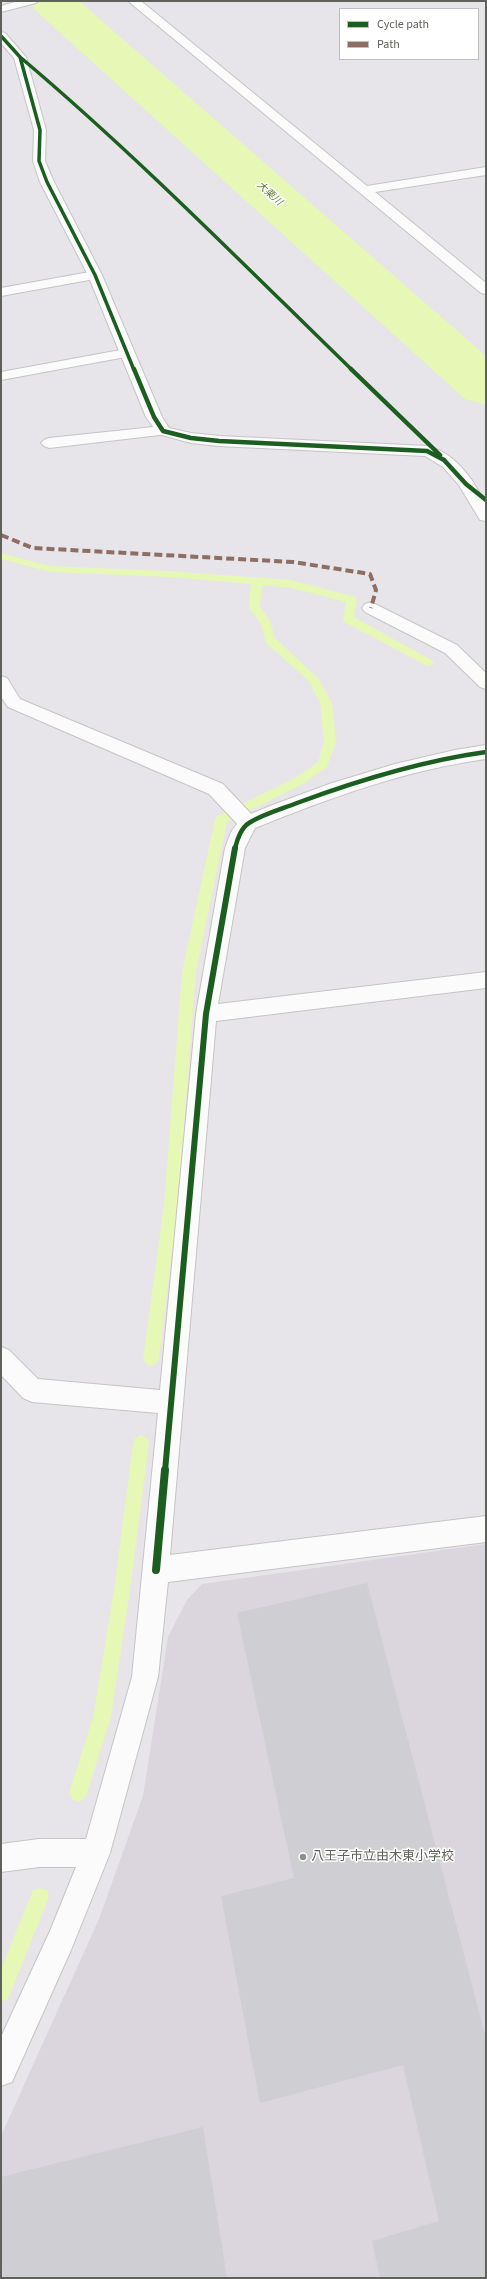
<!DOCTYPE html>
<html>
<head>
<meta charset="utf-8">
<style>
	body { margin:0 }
	#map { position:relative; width:487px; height:2279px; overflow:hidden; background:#e7e4ea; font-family:"Source Sans 3",sans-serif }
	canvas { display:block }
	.frame { position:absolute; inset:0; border:2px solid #5f625a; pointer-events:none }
	.legend { position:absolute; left:339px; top:8px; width:140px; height:52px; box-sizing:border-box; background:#fff; border:1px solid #bfc0bd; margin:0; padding:5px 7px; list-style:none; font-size:12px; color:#5f625a }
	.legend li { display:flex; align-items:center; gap:8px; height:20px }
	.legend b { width:20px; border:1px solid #bfc0bd }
</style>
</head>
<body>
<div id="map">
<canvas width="487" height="2279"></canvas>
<div class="frame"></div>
<ul class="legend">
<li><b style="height:5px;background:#1b5e20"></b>Cycle path</li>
<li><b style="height:5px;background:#8d6e63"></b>Path</li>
</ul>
</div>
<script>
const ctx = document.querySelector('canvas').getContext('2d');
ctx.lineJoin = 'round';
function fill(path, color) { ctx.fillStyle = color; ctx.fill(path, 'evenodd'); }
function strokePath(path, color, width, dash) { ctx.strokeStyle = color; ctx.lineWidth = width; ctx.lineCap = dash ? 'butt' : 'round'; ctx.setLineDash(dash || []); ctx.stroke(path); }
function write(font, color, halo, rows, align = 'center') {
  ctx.font = font + ' "Source Sans 3","Noto Sans JP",sans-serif'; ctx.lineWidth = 3; ctx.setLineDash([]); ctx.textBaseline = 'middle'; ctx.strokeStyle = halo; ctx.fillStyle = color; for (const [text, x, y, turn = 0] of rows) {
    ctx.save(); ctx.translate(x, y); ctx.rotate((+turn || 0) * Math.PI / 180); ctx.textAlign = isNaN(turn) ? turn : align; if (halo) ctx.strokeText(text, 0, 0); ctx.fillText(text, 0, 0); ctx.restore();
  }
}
const education = new Path2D(`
	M486 1544V2278H1V2136L99 1919 143 1796 168 1637 187 1600 202 1584Z`);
const stream = new Path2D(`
	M1 553 50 566 169 571 291 580 356 597 357 600 354 617 435 662 429 666 425 665 344 622 343 619 346 602 291 588 262 585 260 607 270 621 275 638 319 679 332 703 336 742 327 767 303 784 227 822 196 972 178 1204 159 1359 156 1364 151 1366 146 1364 143 1359 164 1204 182 972 215 819 217 816 295 778 318 762 324 742 320 703 309 681 266 643 260 622 249 608 251 584 169 577 50 572 1 559Z
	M141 1435 147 1438 149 1443 131 1583 111 1717 87 1793 84 1799 78 1802 72 1799 69 1793 93 1717 115 1583 133 1443 135 1438Z
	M40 1888 47 1890 49 1897 8 1999 1 2002V1969L33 1890Z`);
const river = new Path2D(`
	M30 1H79L486 356V405L465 399 36 11Z`);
const building = new Path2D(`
	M367 1583 486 2039V2278H380L372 2241 439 2221 403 2065 260 2103 221 1896 294 1878 237 1613Z
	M203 2127 227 2278H3L1 2254V2177Z`);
const service = new Path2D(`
	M95 271 100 272 102 275 100 278 1 296V288Z
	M126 349 131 350 133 353 131 356 1 380V372Z
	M163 426 168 428 171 431 168 434 49 448 44 446 41 443 44 440 49 438Z
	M465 477 471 479 486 503V521L480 520 457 482 459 479Z
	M1 676 7 678 20 699 223 784 255 818 258 823 255 828 248 830 241 828 209 794 8 707 1 697Z`);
const minor = new Path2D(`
	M18 1H38L36 3 1 12V6Z
	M128 1H141L367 186 486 167V175L375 192 486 283V294L481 293Z
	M1 32 5 33 26 57 46 130 45 161 54 182 102 275 162 417 169 428 191 433 219 436 427 446C448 451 461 465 473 482L471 485H459L443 467 425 456 219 446 191 443 158 434 146 417 88 275 40 182 33 161 34 130 14 58 1 43Z
	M371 602 457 645 486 673V689L480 687 445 653 365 612 362 608 365 604Z
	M486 745V759C405 770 330 798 255 828L245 848 218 1004 486 972V988L216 1021 170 1555 486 1516V1542L168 1582 158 1677 110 1853 71 1950 12 2082 1 2086V2037L50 1931 76 1867H39L1 1872V1844L39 1839H86L132 1677 158 1413 32 1402 23 1398 1 1375V1347L9 1350 38 1379 160 1390 196 1014 225 848 231 832 241 818 270 806 329 784 395 764 455 750Z`);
const quiet = new Path2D(`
	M1 535 33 548 293 562 370 574 376 590 371 608`);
const cyclewayFar3 = new Path2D(`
	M1 36 20 57 40 130 39 161 47 182 95 275 134 370
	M20 57C136 155 243 264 352 370`);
const cyclewayFar2 = new Path2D(`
	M134 369 154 417 163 431 191 438 219 441 427 451 444 460 466 484 486 500
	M351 369 440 455
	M235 849C237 840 241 828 249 823 263 814 282 809 297 803 359 780 421 761 486 752`);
const cyclewayFar1 = new Path2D(`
	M165 1471 206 1014 235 848`);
const cycleway = new Path2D(`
	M156 1570 165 1470`);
const markers = [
	[303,1857,4,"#8f908c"]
];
const farWaternames = [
	["大栗川",269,194,42]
];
const nearPoinames = [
	["八王子市立由木東小学校",311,1857]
];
fill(education, '#dbd5de');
fill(stream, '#e7f7b6');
fill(river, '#e7f7b6');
fill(building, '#cfced2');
strokePath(service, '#c5c5c4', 2);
strokePath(minor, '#c5c5c4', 2);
fill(service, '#fbfbfc');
fill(minor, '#fbfbfc');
strokePath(quiet, '#8d6e63', 4, [8, 4]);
strokePath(cyclewayFar3, '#1b5e20', 3.5);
strokePath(cyclewayFar2, '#1b5e20', 4.5);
strokePath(cyclewayFar1, '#1b5e20', 6);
strokePath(cycleway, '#1b5e20', 8);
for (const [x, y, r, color] of markers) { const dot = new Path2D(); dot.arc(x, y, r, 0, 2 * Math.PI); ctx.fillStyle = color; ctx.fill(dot); strokePath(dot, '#fff', 1.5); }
write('italic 10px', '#637d2d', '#fff', farWaternames);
write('13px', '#5f625a', '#fff', nearPoinames, 'left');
</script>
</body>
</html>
